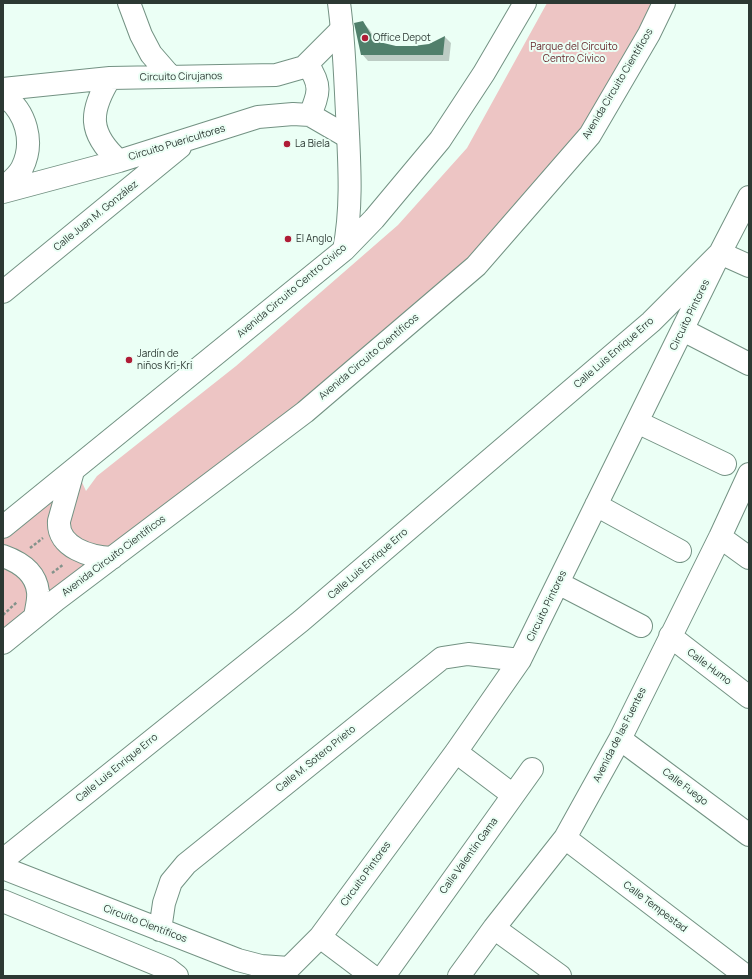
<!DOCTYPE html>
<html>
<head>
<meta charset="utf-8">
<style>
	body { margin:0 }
	#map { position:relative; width:752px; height:979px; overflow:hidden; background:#ebfff5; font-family:Manrope,sans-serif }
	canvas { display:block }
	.frame { position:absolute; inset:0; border:4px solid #2c3933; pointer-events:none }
</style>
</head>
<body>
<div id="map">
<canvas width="752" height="979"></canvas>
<div class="frame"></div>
</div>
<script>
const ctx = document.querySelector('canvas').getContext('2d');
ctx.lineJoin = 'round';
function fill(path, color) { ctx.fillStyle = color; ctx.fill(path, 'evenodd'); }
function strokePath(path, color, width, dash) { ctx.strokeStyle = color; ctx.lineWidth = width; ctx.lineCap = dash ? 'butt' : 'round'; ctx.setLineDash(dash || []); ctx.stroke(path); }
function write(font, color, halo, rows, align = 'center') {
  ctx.font = font + ' Manrope,sans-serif'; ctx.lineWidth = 4; ctx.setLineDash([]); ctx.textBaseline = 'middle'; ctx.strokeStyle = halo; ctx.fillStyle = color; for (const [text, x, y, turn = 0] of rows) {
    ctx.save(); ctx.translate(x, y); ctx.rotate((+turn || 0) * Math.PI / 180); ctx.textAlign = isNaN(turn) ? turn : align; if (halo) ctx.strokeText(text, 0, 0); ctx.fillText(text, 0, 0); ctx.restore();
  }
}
const green = new Path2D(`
	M547 3H656L584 130 471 261 301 407 110 546 3 635V536L80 478 86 491 97 476 236 366 398 225 467 148Z`);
const shadow = new Path2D(`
	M362 22 369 29 377 42 396 47H413L430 45 445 37 451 43 449 61H368L362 54Z`);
const building = new Path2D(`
	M363 21 375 41 396 46H413L429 44 445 36 443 55H361L354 23Z`);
const path = new Path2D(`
	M30 548 43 538
	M52 573 64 564
	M3 615 17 602`);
const minor = new Path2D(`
	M129 3 141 35 151 54 171 77
	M307 64C322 85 319 93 310 115
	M110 78C89 112 88 133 119 161
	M3 89 110 78 276 75 304 67 342 29
	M3 95C26 111 35 142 22 168 18 176 10 182 3 188
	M3 192 119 161 258 117 293 114 310 115 348 137
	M3 292 180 147
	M683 330 749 364
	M637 422 725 464
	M596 505 680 551
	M720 537 749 558
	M558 583 641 626
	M670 636 749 697
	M620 739 749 835
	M456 752 513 795
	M565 838 746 976
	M3 860 301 621 651 322 720 253 749 266
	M3 868 238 960 261 966 289 968
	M3 901 168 969 177 976
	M494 928 560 976
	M160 930 164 903 171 882 186 864 442 658 468 654 520 660
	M320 937 372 976
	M284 976 289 968 320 937 456 752 520 660 720 253 749 197
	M384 976 532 769
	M459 976 494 928 565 838 620 739 720 537 749 474`);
const major = new Path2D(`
	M339 3C344 39 345 76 347 113 349 158 353 205 344 250
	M73 471 59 521C57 548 91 557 112 558
	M3 527 344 250 374 219 440 140 484 73 525 3
	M3 556C20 562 36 572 38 592 39 600 36 609 35 617
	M3 643 56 600 305 412 476 266 590 135 649 34 664 3`);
const markers = [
	[365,38,4,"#af1c36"],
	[287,144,4,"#af1c36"],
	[288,239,4,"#af1c36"],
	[129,360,4,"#af1c36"]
];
const poiNames = [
	["Office Depot",373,38],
	["La Biela",295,144],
	["El Anglo",296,239],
	["Jardín de",137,354],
	["niños Kri-Kri",137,366]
];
const parkNames = [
	["Parque del Circuito",574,47],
	["Centro Cívico",574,59]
];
const streetNames = [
	["Circuito Cirujanos",181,77,-1],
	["Avenida Circuito Científicos",618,84,-59],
	["Circuito Puericultores",177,143,-17],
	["Calle Juan M. González",96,216,-39],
	["Avenida Circuito Centro Cívico",292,291,-40],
	["Circuito Pintores",690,315,-64],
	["Calle Luis Enrique Erro",614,353,-41],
	["Avenida Circuito Científicos",369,357,-40],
	["Avenida Circuito Científicos",114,556,-37],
	["Calle Luis Enrique Erro",368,564,-41],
	["Circuito Pintores",547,606,-64],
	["Calle Humo",709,667,37],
	["Avenida de las Fuentes",620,735,-63],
	["Calle M. Sotero Prieto",316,759,-39],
	["Calle Luis Enrique Erro",117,768,-39],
	["Calle Fuego",685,787,37],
	["Calle Valentín Gama",469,856,-54],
	["Circuito Pintores",366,874,-54],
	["Calle Tempestad",655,907,37],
	["Circuito Científicos",145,924,21]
];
fill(green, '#edc5c4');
fill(shadow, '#0003');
fill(building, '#507f6b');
strokePath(minor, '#739283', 24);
strokePath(major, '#739283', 24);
strokePath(path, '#83938b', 2.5, [3, 2]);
strokePath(minor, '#fff', 22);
strokePath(major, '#fff', 22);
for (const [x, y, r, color] of markers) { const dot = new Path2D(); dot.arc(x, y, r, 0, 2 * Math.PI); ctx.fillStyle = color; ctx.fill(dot); strokePath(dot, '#ebfff5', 1.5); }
write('10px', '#2c3933', '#ebfff5', poiNames, 'left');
write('10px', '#66262b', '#ebfff5', parkNames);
write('10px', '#2c3933', '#ebfff5', streetNames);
</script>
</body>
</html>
